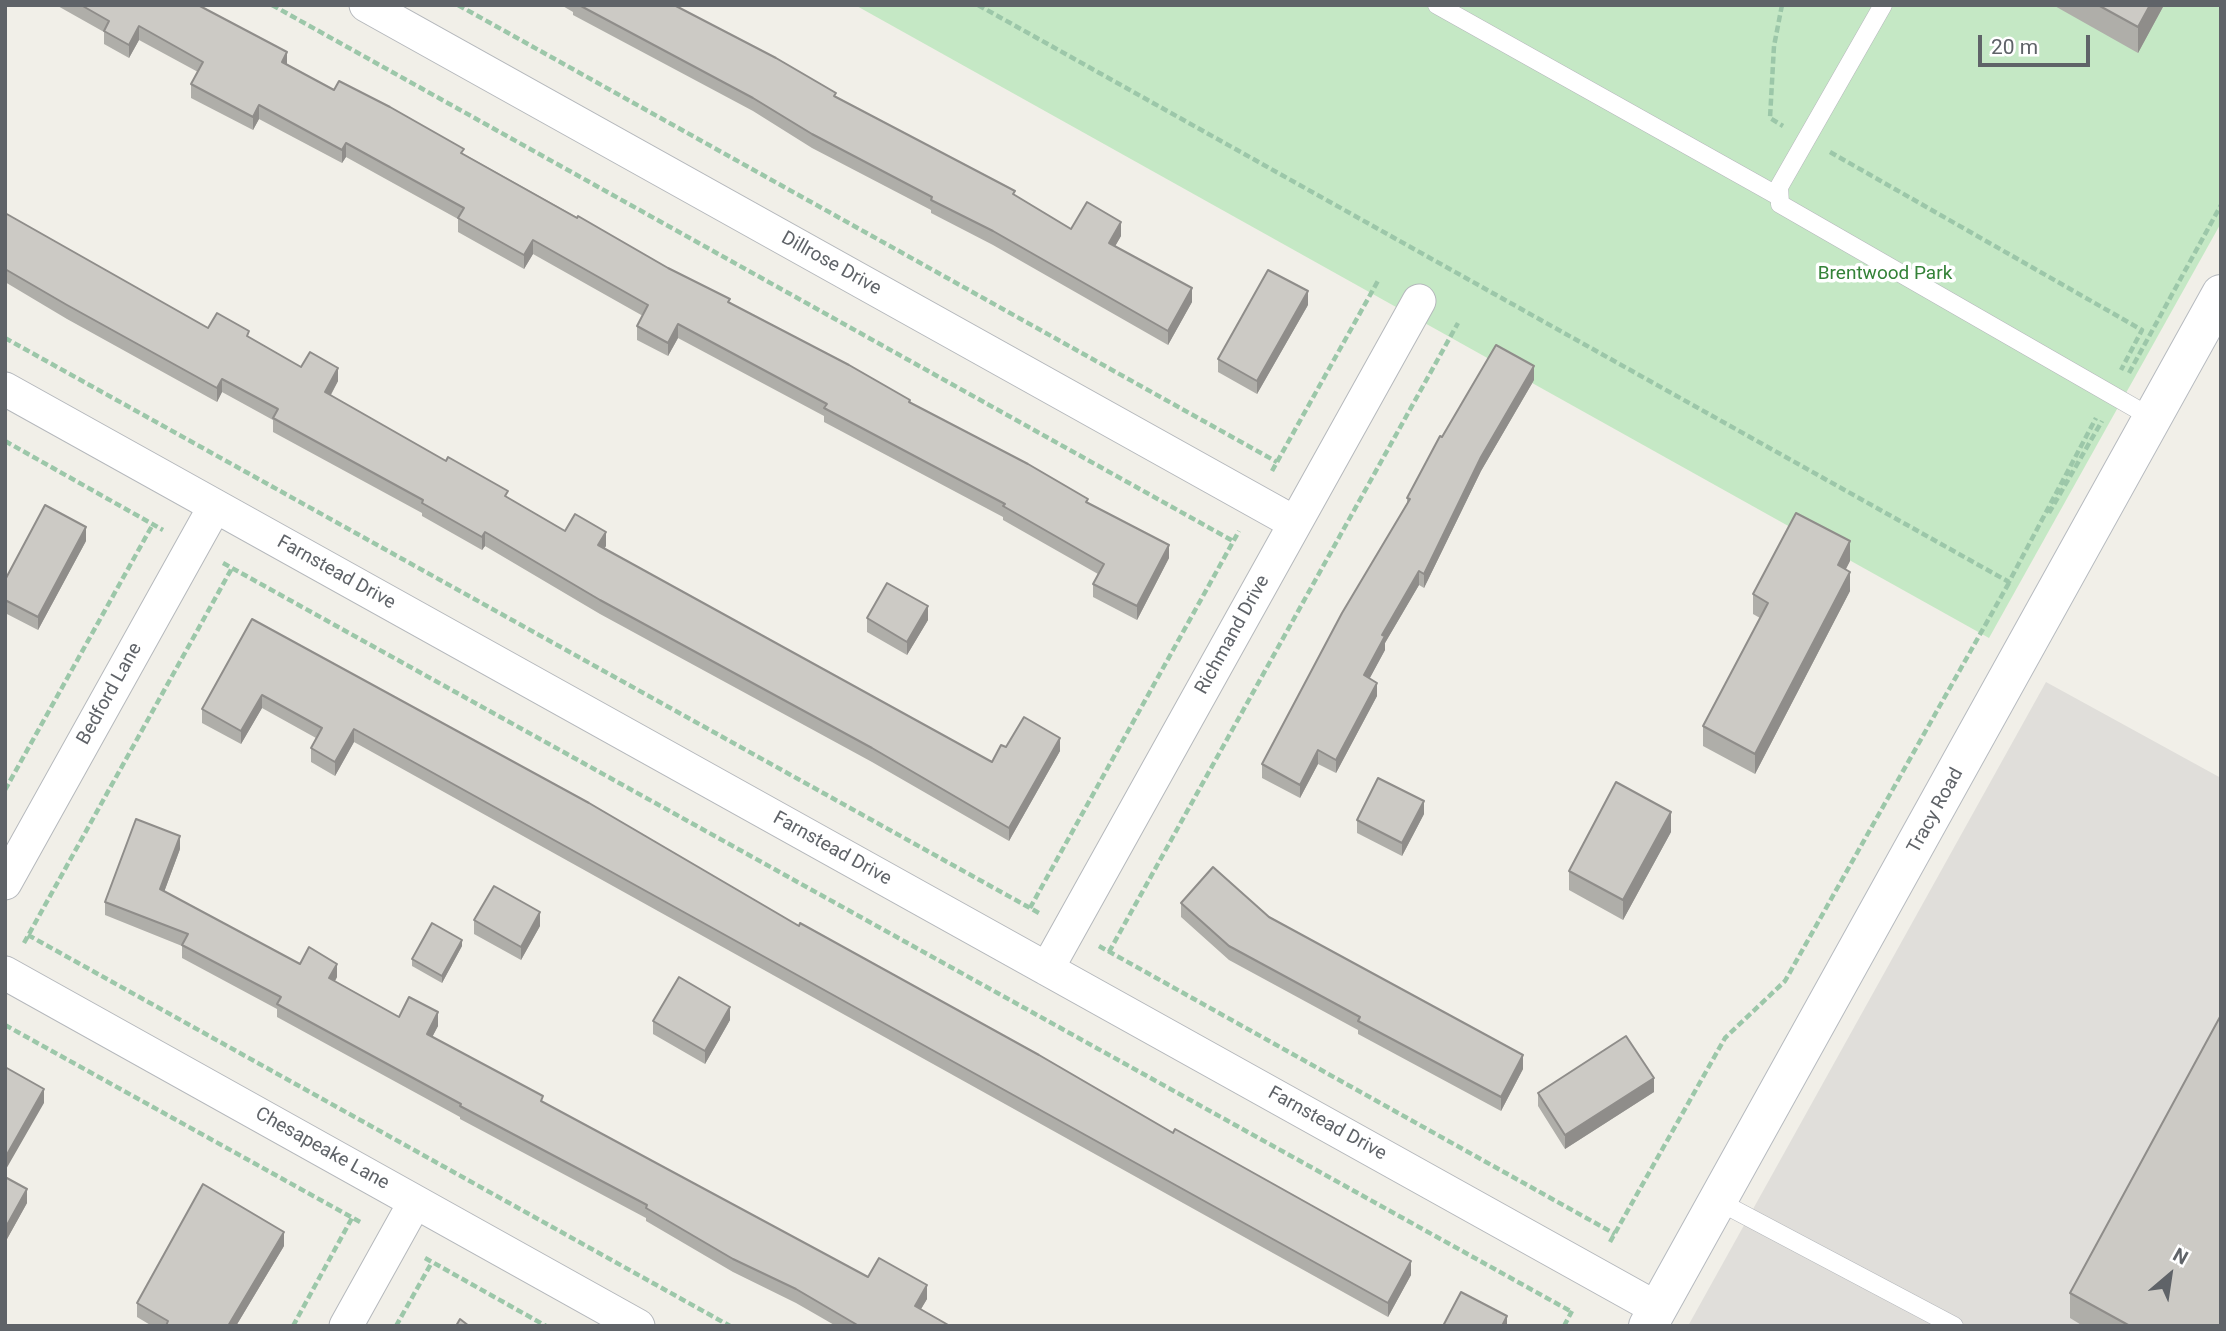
<!DOCTYPE html>
<html>
<head>
<meta charset="utf-8">
<style>
	body { margin:0 }
	#map { position:relative; width:2226px; height:1331px; overflow:hidden; background:#f1efe8; font-family:Roboto,sans-serif }
	canvas { display:block }
	.frame { position:absolute; inset:0; border:7px solid #5f6368; pointer-events:none }
	.north { position:absolute; left:2135px; top:1240px; width:70px; height:70px; -webkit-text-stroke:5px #fff; paint-order:stroke; rotate:29deg; font-size:19px; font-weight:700; line-height:28px; text-align:center; color:#5f6368 }
	.north::after { content:''; display:block; margin:auto; width:24px; height:32px; background:#5f6368; clip-path:polygon(50% 0,100% 100%,50% 72%,0 100%) }
	.scale { position:absolute; left:1978px; top:35px; width:112px; height:32px; box-sizing:border-box; border:4px solid #5f6368; border-top:0; padding-left:9px; font-size:21px; line-height:24px; white-space:nowrap; color:#5f6368; -webkit-text-stroke:5px #fff; paint-order:stroke }
</style>
</head>
<body>
<div id="map">
<canvas width="2226" height="1331"></canvas>
<div class="frame"></div>
<div class="north">N</div>
<div class="scale">20 m</div>
</div>
<script>
const ctx = document.querySelector('canvas').getContext('2d');
ctx.lineJoin = 'round';
function fill(path, color) { ctx.fillStyle = color; ctx.fill(path, 'evenodd'); }
function strokePath(path, color, width, dash) { ctx.strokeStyle = color; ctx.lineWidth = width; ctx.lineCap = dash ? 'butt' : 'round'; ctx.setLineDash(dash || []); ctx.stroke(path); }
function write(font, color, halo, rows, align = 'center') {
  ctx.font = font + ' Roboto,sans-serif'; ctx.lineWidth = 7; ctx.setLineDash([]); ctx.textBaseline = 'middle'; ctx.strokeStyle = halo; ctx.fillStyle = color; for (const [text, x, y, turn = 0] of rows) {
    ctx.save(); ctx.translate(x, y); ctx.rotate((+turn || 0) * Math.PI / 180); ctx.textAlign = isNaN(turn) ? turn : align; if (halo) ctx.strokeText(text, 0, 0); ctx.fillText(text, 0, 0); ctx.restore();
  }
}
const industrial = new Path2D(`
	M2046 682 2221 778V1326H1688Z`);
const green = new Path2D(`
	M855 5H2221V223L1989 638Z`);
const path = new Path2D(`
	M272 5 1233 541
	M458 5 1277 462
	M978 5 2009 582 2096 418
	M1782 5 1774 46 1770 118 1783 126
	M1830 152 2142 330 2121 370
	M5 338 1039 913
	M2129 373 2221 205
	M5 441 163 530
	M1272 471 1379 279
	M2049 513 2102 421
	M223 563 1572 1312
	M5 790 153 524
	M1030 908 1239 531
	M28 935 730 1326
	M24 943 232 568
	M1099 946 1615 1234
	M1109 952 1458 323
	M5 1025 362 1223
	M1610 1242 1725 1038 1785 981 2010 581
	M425 1258 546 1326
	M293 1326 352 1218
	M396 1326 432 1262
	M1564 1326 1572 1311`);
const lane = new Path2D(`
	M1437 5 1778 196
	M1883 5 1779 187 1780 204 2154 419
	M1718 1201 1954 1326`);
const street = new Path2D(`
	M366 5 1295 523
	M5 389 1658 1309
	M5 883 215 506
	M1047 969 1419 301
	M5 973 638 1326
	M346 1326 415 1202`);
const secondary = new Path2D(`
	M1648 1326 2221 294`);
const wall = new Path2D(`
	M56 5H198L287 64 334 90 464 154 1088 502 1169 558 1137 620 1093 597V584L1098 574 1003 520V517L824 422V416L678 338 668 356 637 340V326L643 316 533 254 524 269 458 232V219L346 157 342 163 259 119 253 130 191 98V84L198 72 139 40 129 58 104 44V32Z
	M561 5H674L836 97 1015 195 1071 229 1121 236 1115 246 1192 302 1168 345 993 245 931 213V210L812 148 753 111 573 15V12Z
	M2053 5H2164L2138 53Z
	M5 213 208 328 249 337 301 367 338 381 331 395 565 531 606 546 604 548 992 762 1006 747 1060 751 1009 841 872 762 600 614 485 546 482 550 422 516V513L273 432V420L222 392 217 402 67 319 5 282Z
	M1308 305 1257 394 1218 372V359Z
	M1534 380 1481 471 1424 588 1419 585 1385 643V650L1369 679 1377 696 1336 773 1318 764 1300 798 1262 778V764L1407 503V498L1442 437Z
	M86 541 38 630 5 613V580Z
	M1850 561 1846 569 1850 591 1755 774 1703 746V726L1760 618 1753 614V594Z
	M867 618 928 620 907 655 867 632Z
	M252 619 799 926 1411 1275 1388 1317 354 742 335 776 311 762V748L316 738 262 708 241 744 202 723V709Z
	M1424 814 1402 856 1357 833V820Z
	M1671 832 1623 920 1569 890V871Z
	M180 849 164 892 300 964 337 977 335 981 399 1017 438 1026 432 1037 543 1102 868 1277 927 1299 921 1309 950 1326H836L796 1303 733 1272 646 1221V1218L460 1119V1117L277 1017V1009L182 958V946L105 915V902Z
	M1181 903 1269 917 1523 1069 1501 1111 1358 1034V1030L1229 960 1181 917Z
	M474 920 540 926 521 960 474 934Z
	M462 946 442 983 412 966V959Z
	M730 1020 705 1064 653 1034V1021Z
	M1654 1092 1565 1149 1538 1106V1093Z
	M5 1177 27 1203 7 1239 5 1237Z
	M284 1246 236 1326H152L137 1317V1303Z
	M2070 1293 2221 1326H2083L2070 1318Z`);
const shadedWall = new Path2D(`
	M2150 5H2164L2138 53V27Z
	M139 26V40L129 58V45Z
	M287 52V66L282 62Z
	M259 105V119L253 130V117Z
	M346 143V157L342 163V150Z
	M1121 222V236L1109 257V243Z
	M533 240V254L524 269V255Z
	M1192 288V302L1168 345V331Z
	M1308 291V305L1257 394V381Z
	M678 324V338L668 356V343Z
	M1534 366V380L1481 471 1424 588V574L1481 457Z
	M338 368V381L325 405V392Z
	M222 379V392L217 402V388Z
	M86 527V541L38 630V617Z
	M485 532V546L482 550V537Z
	M606 532V546L598 559V545Z
	M1850 541V561L1838 584V565Z
	M1169 545V558L1137 620V606Z
	M1419 571V585L1385 643V650L1364 689V675L1382 635Z
	M1850 572V591L1755 774V754Z
	M928 606V620L907 655V642Z
	M1377 683V696L1336 773V760Z
	M262 695V708L241 744V731Z
	M354 729V742L335 776V762Z
	M1060 738V751L1009 841V828Z
	M1318 750V764L1300 798V785Z
	M1424 801V814L1402 856V843Z
	M1671 812V832L1623 920V900Z
	M180 836V849L160 903V889Z
	M540 912V926L521 960V947Z
	M462 940V946L442 983V976Z
	M337 964V977L329 992V978Z
	M730 1007V1020L705 1064V1051Z
	M438 1012V1026L427 1047V1034Z
	M1523 1055V1069L1501 1111V1097Z
	M1654 1078V1092L1565 1149V1135Z
	M44 1089V1103L5 1171V1158Z
	M27 1189V1203L7 1239V1225Z
	M284 1232V1246L236 1326H228Z
	M1411 1261V1275L1388 1317V1303Z
	M927 1285V1299L915 1319V1306Z
	M1507 1316V1326H1502Z`);
const building = new Path2D(`
	M81 5H198L287 52 282 62 334 90 339 81 390 107 464 149 461 153 577 218 578 216 668 268 730 299 728 302 849 365 910 400 909 402 1028 464 1088 499 1086 502 1169 545 1137 606 1093 584 1104 564 1003 506 1005 504 824 408 827 404 678 324 668 343 637 326 648 305 533 240 524 255 458 218 464 208 346 143 342 150 259 105 253 117 191 84 203 62 139 26 129 45 104 31 109 21Z
	M579 5H674L776 58 836 93 834 96 1015 191 1013 194 1071 229 1087 202 1121 222 1109 243 1192 288 1168 331 993 231 931 200 932 197 812 134 753 98Z
	M2098 5H2150L2138 27Z
	M5 213 208 328 217 313 249 331 247 336 301 367 310 352 338 368 325 392 446 461 448 457 508 491 505 496 565 531 575 514 606 532 598 545 992 762 1001 745 1006 747 1024 717 1060 738 1009 828 872 748 600 600 485 532 482 537 422 503 423 500 273 418 278 409 222 379 217 388 67 305 5 269Z
	M1268 270 1308 291 1257 381 1218 359Z
	M1496 345 1534 366 1481 457 1424 574 1419 571 1382 635 1385 636 1364 675 1377 683 1336 760 1318 750 1300 785 1262 764 1342 613 1410 499 1407 498 1440 436 1442 437Z
	M45 505 86 527 38 617 5 600V580Z
	M1796 513 1850 541 1838 565 1850 572 1755 754 1703 726 1768 603 1753 594Z
	M887 583 928 606 907 642 867 618Z
	M252 619 589 803 799 926 800 923 1039 1055 1173 1133 1175 1129 1411 1261 1388 1303 354 729 335 762 311 748 322 728 262 695 241 731 202 709Z
	M1378 778 1424 801 1402 843 1357 820Z
	M1616 782 1671 812 1623 900 1569 871Z
	M136 819 180 836 160 889 300 964 309 947 337 964 329 978 399 1017 409 997 438 1012 427 1034 543 1096 541 1101 868 1277 879 1258 927 1285 915 1306 950 1326H859L796 1289 733 1259 646 1208 647 1205 460 1106 461 1104 277 1004 281 997 182 945 188 934 105 902Z
	M1213 867 1269 917 1523 1055 1501 1097 1358 1021 1360 1017 1229 946 1181 903Z
	M494 886 540 912 521 947 474 920Z
	M432 923 462 940 442 976 412 959Z
	M679 977 730 1007 705 1051 653 1021Z
	M2221 1015V1326H2130L2070 1293Z
	M1626 1036 1654 1078 1565 1135 1538 1093Z
	M5 1067 44 1089 5 1158Z
	M5 1177 27 1189 7 1225 5 1224Z
	M203 1184 284 1232 228 1326H166L168 1321 137 1303Z
	M1461 1292 1507 1316 1502 1326H1443Z
	M460 1319 469 1326H456Z`);
const streetNames = [
	["Dillrose Drive",831,264,29],
	["Farnstead Drive",336,573,29],
	["Richmand Drive",1233,635,-61],
	["Bedford Lane",110,694,-61],
	["Tracy Road",1936,811,-61],
	["Farnstead Drive",832,849,29],
	["Farnstead Drive",1327,1124,29],
	["Chesapeake Lane",322,1149,29]
];
const parkNames = [
	["Brentwood Park",1885,274]
];
fill(industrial, '#e0deda');
fill(green, '#c5e8c5');
strokePath(lane, '#b5b8bc', 19);
strokePath(street, '#b5b8bc', 35);
strokePath(secondary, '#b6babf', 40);
strokePath(path, '#9cc7a9', 4.5, [7, 3.5]);
strokePath(lane, '#fff', 18);
strokePath(street, '#fff', 33);
strokePath(secondary, '#fff', 38);
fill(wall, '#afaea9');
fill(shadedWall, '#8f8d8a');
fill(building, '#cccac5');
strokePath(building, '#8f8d8a', 2);
write('19px', '#5f6368', '#fff', streetNames);
write('19px', '#348238', '#fff', parkNames);
</script>
</body>
</html>
